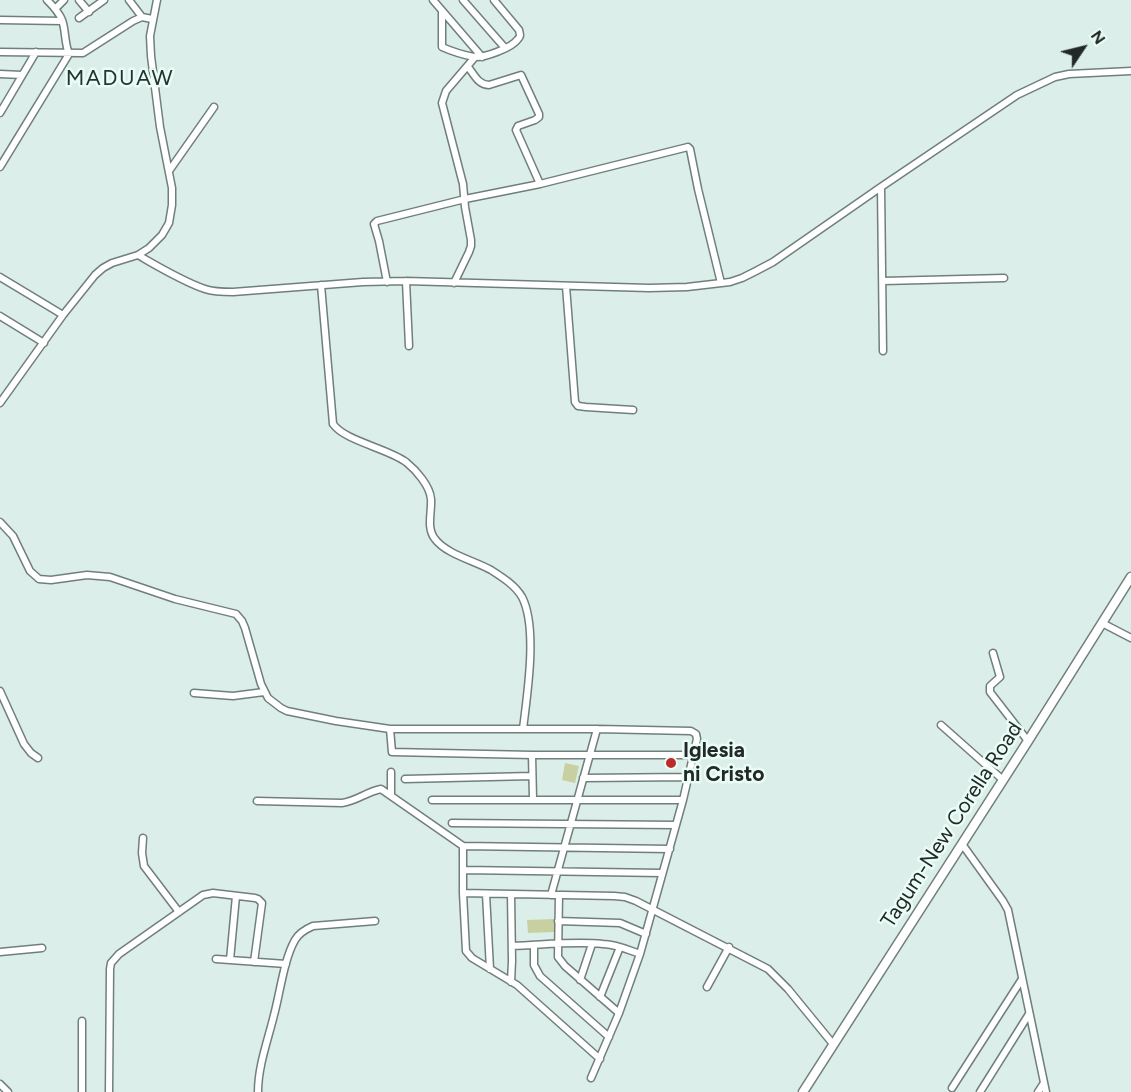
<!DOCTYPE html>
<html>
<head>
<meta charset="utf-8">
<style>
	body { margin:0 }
	#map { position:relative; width:1131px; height:1092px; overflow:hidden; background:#dceee9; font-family:Figtree,sans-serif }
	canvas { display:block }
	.north { position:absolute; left:1053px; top:18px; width:60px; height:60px; -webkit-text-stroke:4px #eafcf6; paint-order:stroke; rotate:55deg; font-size:16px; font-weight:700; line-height:24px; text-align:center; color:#222826 }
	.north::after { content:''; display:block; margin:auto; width:21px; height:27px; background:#222826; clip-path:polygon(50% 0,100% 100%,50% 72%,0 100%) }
</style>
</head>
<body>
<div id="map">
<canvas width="1131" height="1092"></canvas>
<div class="north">N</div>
</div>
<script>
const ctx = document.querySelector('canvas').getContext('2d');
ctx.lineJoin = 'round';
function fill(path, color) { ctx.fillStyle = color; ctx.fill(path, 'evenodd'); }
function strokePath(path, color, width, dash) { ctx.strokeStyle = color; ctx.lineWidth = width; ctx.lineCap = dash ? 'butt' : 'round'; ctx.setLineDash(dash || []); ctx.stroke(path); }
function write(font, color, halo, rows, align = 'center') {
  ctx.font = font + ' Figtree,sans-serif'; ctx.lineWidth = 5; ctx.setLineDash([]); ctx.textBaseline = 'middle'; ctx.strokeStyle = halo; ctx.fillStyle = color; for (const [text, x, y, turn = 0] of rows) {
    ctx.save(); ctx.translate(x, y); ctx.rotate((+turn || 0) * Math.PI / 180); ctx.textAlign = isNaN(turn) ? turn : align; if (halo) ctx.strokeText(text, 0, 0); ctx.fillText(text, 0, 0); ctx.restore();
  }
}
const green = new Path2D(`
	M565 763 579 766 575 783 562 780Z
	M554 919 555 932 528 933 527 920Z`);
const minor = new Path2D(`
	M79 0 89 12
	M129 0 142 17
	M433 0 482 57
	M463 0 505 48
	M55 9 64 0
	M442 11V47C451 51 464 55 474 57 484 58 512 48 518 39 521 36 520 35 519 30L494 0
	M79 18 104 0
	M0 20 62 21
	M0 52 83 53 133 21 142 17 152 19
	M468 67C474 74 478 85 489 85L521 75 539 114V117L535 120 518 126 516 130 540 184
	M0 74 22 75
	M0 113 36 52
	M0 167 69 54C64 41 66 31 62 20 59 12 53 6 47 0
	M169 171 214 107
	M881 187 883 351
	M138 255 149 248 162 235 169 223 172 205V188L160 127 151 56 150 36 157 0
	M0 277 63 315
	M406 281 409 346
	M883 281 1004 278
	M387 282 379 241 374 224 377 221 465 199 540 184 688 147 690 149 698 189 721 283
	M454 283 469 252 471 246V240L465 207 463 184 442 103 446 91 475 57
	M321 285 333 424C345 441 387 448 406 462 416 470 430 486 431 499 432 512 426 528 435 539 446 554 475 561 491 570 502 577 515 585 522 597 538 628 527 695 523 729
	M566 286 575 402 578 406 586 407 633 410
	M0 316 44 343
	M0 403 63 315 95 275 103 268 112 263 138 255C159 267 182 281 205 289 214 292 224 292 233 292L363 282 406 281 649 288 687 287 730 282 742 278 756 271 773 262 881 187 1017 95 1055 77 1069 74 1131 71
	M0 522 13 536 30 571 39 579 51 580 87 575 110 577 175 599 236 614 242 621 245 628 261 684 268 698 281 708 287 711 336 721 390 729H597L691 731 696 734 697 739 683 800 640 954 619 1013 591 1078
	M1102 623 1131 638
	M993 653 1000 677 990 686V692L1028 741
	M0 691 24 744 31 753 38 758
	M194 693 233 696 264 692
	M941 725 1003 780
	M390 729 392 752 532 755H694
	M532 755 533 799
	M583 778 689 777
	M405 779 532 776
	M391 795V772
	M432 800H683
	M257 801 342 803C357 801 366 792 381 789L463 846 670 849
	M452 823 676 825
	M143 838 142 853 144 866 179 912
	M962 844 1003 901 1008 910 1046 1092
	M463 846V893L466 951 472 958 517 985 600 1059
	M464 870 662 873
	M463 893 614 896 625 897 636 901 768 969 788 989 833 1044
	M486 894 490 969
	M551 895 597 729
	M559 895 558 957 565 966 619 1013
	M558 921 620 923 646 934
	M512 946C543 945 573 941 603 944 616 944 628 950 640 954
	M534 946V965L540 976 609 1037
	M0 952 42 948
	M216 959 286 964
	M230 960 236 896
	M580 980 592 944
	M511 982 512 961 511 894
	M707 987 729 947
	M600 997 620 947
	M82 1021V1092
	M0 1084 8 1092
	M952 1088 1022 979
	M109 1092 110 969 111 963 119 954 203 895 213 893 255 898 258 899 262 903 254 962
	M258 1092C258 1066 268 1040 274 1015 280 993 284 959 295 940 299 933 306 929 313 926L375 921
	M980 1092 1029 1014
	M1038 1092 1044 1083`);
const major = new Path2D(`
	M803 1092 1028 741 1131 577`);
const markers = [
	[671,763,6,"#bc2d2a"]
];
const poiNames = [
	["Iglesia",683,751],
	["ni Cristo",683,775]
];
const streetNames = [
	["Tagum-New Corella Road",952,825,-57]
];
const neighbourhoodNames = [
	["MADUAW",120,79]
];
fill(green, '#c8d0a1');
strokePath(minor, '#707f7b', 9);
strokePath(major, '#707f7b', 11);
strokePath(minor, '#fff', 6);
strokePath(major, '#fff', 8);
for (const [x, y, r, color] of markers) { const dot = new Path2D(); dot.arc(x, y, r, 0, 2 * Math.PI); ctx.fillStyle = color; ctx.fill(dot); strokePath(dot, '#eafcf6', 2); }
write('bold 21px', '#222826', '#eafcf6', poiNames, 'left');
write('21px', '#222826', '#eafcf6', streetNames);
ctx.letterSpacing = '1.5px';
write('22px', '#263430', '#eafcf6', neighbourhoodNames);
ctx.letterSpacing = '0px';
</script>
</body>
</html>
